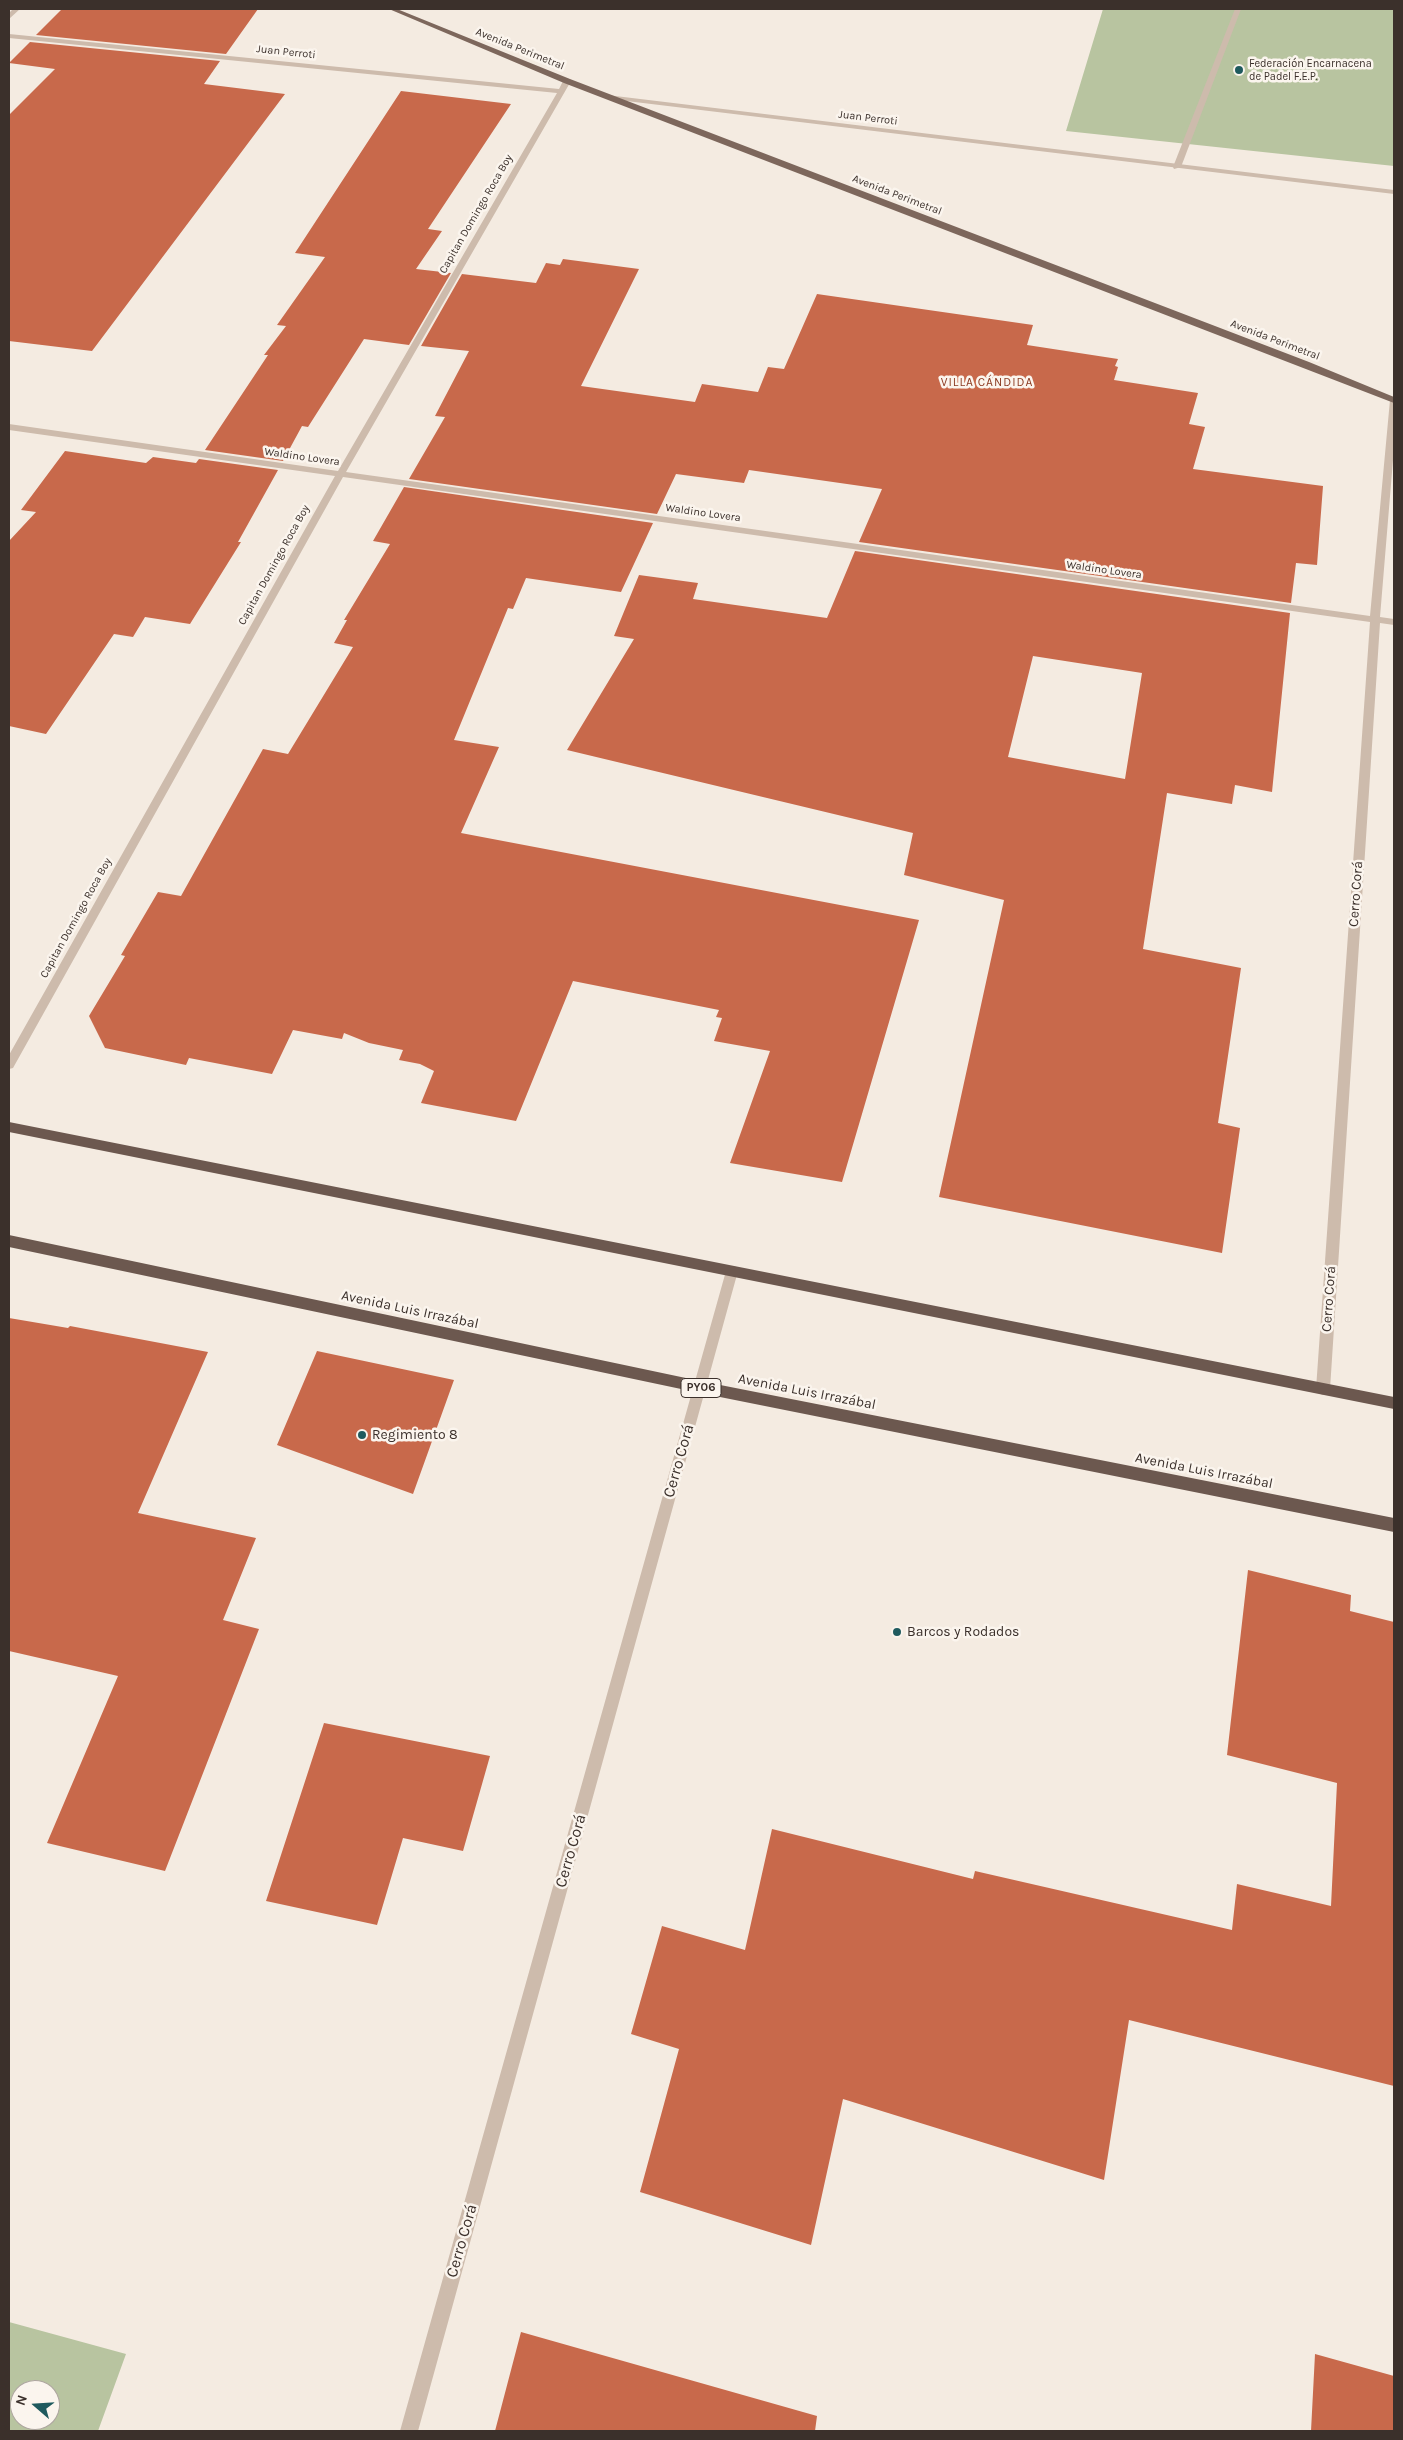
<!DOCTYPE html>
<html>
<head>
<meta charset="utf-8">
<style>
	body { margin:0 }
	#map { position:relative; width:1403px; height:2440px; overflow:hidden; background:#f4ebe1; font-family:Karla,sans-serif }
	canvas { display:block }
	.frame { position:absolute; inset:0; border:10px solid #3b302b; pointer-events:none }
	.north { position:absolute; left:10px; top:2380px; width:50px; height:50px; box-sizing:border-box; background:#fbf5ee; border:1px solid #aea6a0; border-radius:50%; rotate:289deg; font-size:14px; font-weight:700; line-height:20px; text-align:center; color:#3b302b }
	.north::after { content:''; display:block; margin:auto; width:18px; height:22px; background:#1f5a5e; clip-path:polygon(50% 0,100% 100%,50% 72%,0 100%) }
</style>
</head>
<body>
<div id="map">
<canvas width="1403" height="2440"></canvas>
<div class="frame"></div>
<div class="north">N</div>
</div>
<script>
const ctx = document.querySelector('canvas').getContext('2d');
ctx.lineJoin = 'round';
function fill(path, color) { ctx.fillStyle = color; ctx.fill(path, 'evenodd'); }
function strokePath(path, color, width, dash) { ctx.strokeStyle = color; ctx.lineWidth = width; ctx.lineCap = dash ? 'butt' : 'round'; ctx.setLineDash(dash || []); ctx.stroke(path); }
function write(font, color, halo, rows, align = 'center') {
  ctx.font = font + ' Karla,sans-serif'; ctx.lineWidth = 5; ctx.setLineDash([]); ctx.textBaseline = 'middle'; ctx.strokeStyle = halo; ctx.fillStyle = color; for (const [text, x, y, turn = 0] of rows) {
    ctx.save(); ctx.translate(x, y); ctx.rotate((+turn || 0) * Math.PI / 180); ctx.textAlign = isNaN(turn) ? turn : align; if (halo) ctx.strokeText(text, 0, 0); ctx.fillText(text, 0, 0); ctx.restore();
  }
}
const green = new Path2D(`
	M1103 9H1394V166L1066 131Z
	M9 2322 126 2354 98 2431H9ZM20 2390H50V2420H20Z`);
const building = new Path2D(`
	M62 9H258L226 54 36 35Z
	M30 42 220 61 204 84 285 94 92 351 9 341V115L55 69 9 63Z
	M401 91 511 104 428 229 442 231 416 269 451 273 409 345 364 339 308 427 302 426 283 461 205 450 268 355H264L286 326 277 325 325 257 295 253Z
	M563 259 639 269 581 386 695 402 702 384 758 392 768 367 784 369 817 294 1033 325 1027 345 1118 359 1115 366 1118 367 1114 380 1198 393 1189 424 1205 427 1193 469 1323 486 1317 565 1296 563 1291 603 859 542 882 489 749 470 744 483 676 474 657 514 409 479 445 417 435 416 469 351 421 346 462 274 536 283 546 263 560 265Z
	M65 451 146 463 153 457 196 463 199 459 278 470 238 542H241L190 624 145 617 133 637 114 634 46 734 9 726V541L36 512 21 510Z
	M404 487 653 523 621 592 526 578 513 609 508 608 454 740 499 747 461 833 919 920 842 1182 730 1163 770 1051 714 1041 722 1018 716 1017 719 1010 573 981 516 1121 421 1103 434 1071 420 1064 399 1060 403 1050 369 1043 344 1033 342 1039 293 1030 272 1074 189 1058 186 1065 105 1048 89 1016 125 956 121 955 158 892 181 896 263 749 288 754 353 647 334 643 347 620H344L390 544 373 541Z
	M855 551 1290 613 1272 792 1235 785 1232 804 1167 793 1143 949 1241 968 1218 1123 1240 1128 1222 1253 939 1197 1004 900 904 875 913 833 567 750 634 639 614 636 639 575 698 583 693 599 827 618ZM1033 656 1142 673 1125 779 1008 757Z
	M9 1318 68 1328 70 1326 208 1352 138 1513 256 1538 223 1620 259 1629 165 1871 47 1843 118 1676 9 1651Z
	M317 1351 454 1380 413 1494 277 1445Z
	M1248 1570 1351 1595 1350 1611 1394 1622V2086L1129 2020 1104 2180 843 2099 811 2245 640 2192 679 2049 631 2034 662 1926 745 1950 772 1829 973 1879 975 1871 1232 1930 1237 1884 1331 1906 1337 1783 1227 1755Z
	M324 1723 490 1756 463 1851 403 1838 377 1925 266 1901Z
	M521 2332 817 2416 815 2431H495Z
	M1315 2354 1394 2376V2431H1311Z`);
const service = new Path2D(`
	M1235 9H1241L1181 167 1174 169 1173 167Z`);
const minor = new Path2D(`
	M13 9H20L9 19V13Z
	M9 34 559 89 564 79H570L571 81 346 472 1370 616 1390 400 1394 397V448L1380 617 1394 619V625L1380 623 1330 1389 1328 1393 1323 1395 1318 1393 1316 1389 1370 622 343 477 13 1068 9 1069V1055L335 476 9 430V424L338 471 557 93 9 38Z
	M607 95 1394 190V194L610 99H607Z
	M732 1266 737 1267 738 1271 418 2431H400L726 1271 727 1267Z`);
const primary = new Path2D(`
	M389 9H397L570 79 1309 362 1394 397V403L564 83Z`);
const trunk = new Path2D(`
	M9 1122 1394 1397V1409L9 1132Z
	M9 1235 700 1381 1394 1518V1532L700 1393 9 1247Z`);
const markers = [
	[1239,70,5,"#1f5a5e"],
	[362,1435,5,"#1f5a5e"],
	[897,1632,5,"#1f5a5e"]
];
const farStreetnames = [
	["Avenida Perimetral",520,49,22],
	["Juan Perroti",286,52,6],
	["Juan Perroti",868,118,7],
	["Avenida Perimetral",897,195,21],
	["Capitan Domingo Roca Boy",476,214,-60],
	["Avenida Perimetral",1275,340,21],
	["Waldino Lovera",302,457,8],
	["Waldino Lovera",703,513,8],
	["Capitan Domingo Roca Boy",274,565,-61],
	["Waldino Lovera",1104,570,8],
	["Capitan Domingo Roca Boy",76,918,-61]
];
const farPoinames = [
	["Federación Encarnacena",1249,64],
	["de Padel F.E.P.",1249,77]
];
const farNeighbourhoodnames = [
	["VILLA CÁNDIDA",987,383]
];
const shields = [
	[701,1388,40]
];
const shieldNames = [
	["PY06",701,1388]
];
const streetNames = [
	["Cerro Corá",1356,894,-86],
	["Cerro Corá",1329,1299,-86],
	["Avenida Luis Irrazábal",410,1310,12],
	["Avenida Luis Irrazábal",807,1392,11],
	["Avenida Luis Irrazábal",1204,1471,11]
];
const poiNames = [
	["Regimiento 8",372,1435],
	["Barcos y Rodados",907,1632]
];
const nearStreetnames = [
	["Cerro Corá",679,1461,-74],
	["Cerro Corá",571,1851,-74],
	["Cerro Corá",462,2241,-74]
];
fill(green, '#b8c4a0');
fill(building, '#c8694b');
fill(service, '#cdbbac');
fill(minor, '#cdbbac');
fill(primary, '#7d675c');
fill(trunk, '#6c584f');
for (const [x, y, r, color] of markers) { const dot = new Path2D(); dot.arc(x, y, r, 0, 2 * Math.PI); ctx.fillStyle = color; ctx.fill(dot); strokePath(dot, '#fbf5ee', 2); }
write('11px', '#3b302b', '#fbf5ee', farStreetnames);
write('11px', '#3b302b', '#fbf5ee', farPoinames, 'left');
ctx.letterSpacing = '1px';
write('12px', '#8c3b22', '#fbf5ee', farNeighbourhoodnames);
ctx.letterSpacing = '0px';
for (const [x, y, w] of shields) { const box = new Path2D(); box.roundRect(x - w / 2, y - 9.5, w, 19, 4); ctx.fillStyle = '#fbf5ee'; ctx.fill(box); strokePath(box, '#3b302b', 1); }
write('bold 12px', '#3b302b', null, shieldNames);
write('14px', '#3b302b', '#fbf5ee', streetNames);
write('14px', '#3b302b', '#fbf5ee', poiNames, 'left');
write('16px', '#3b302b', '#fbf5ee', nearStreetnames);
</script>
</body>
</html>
